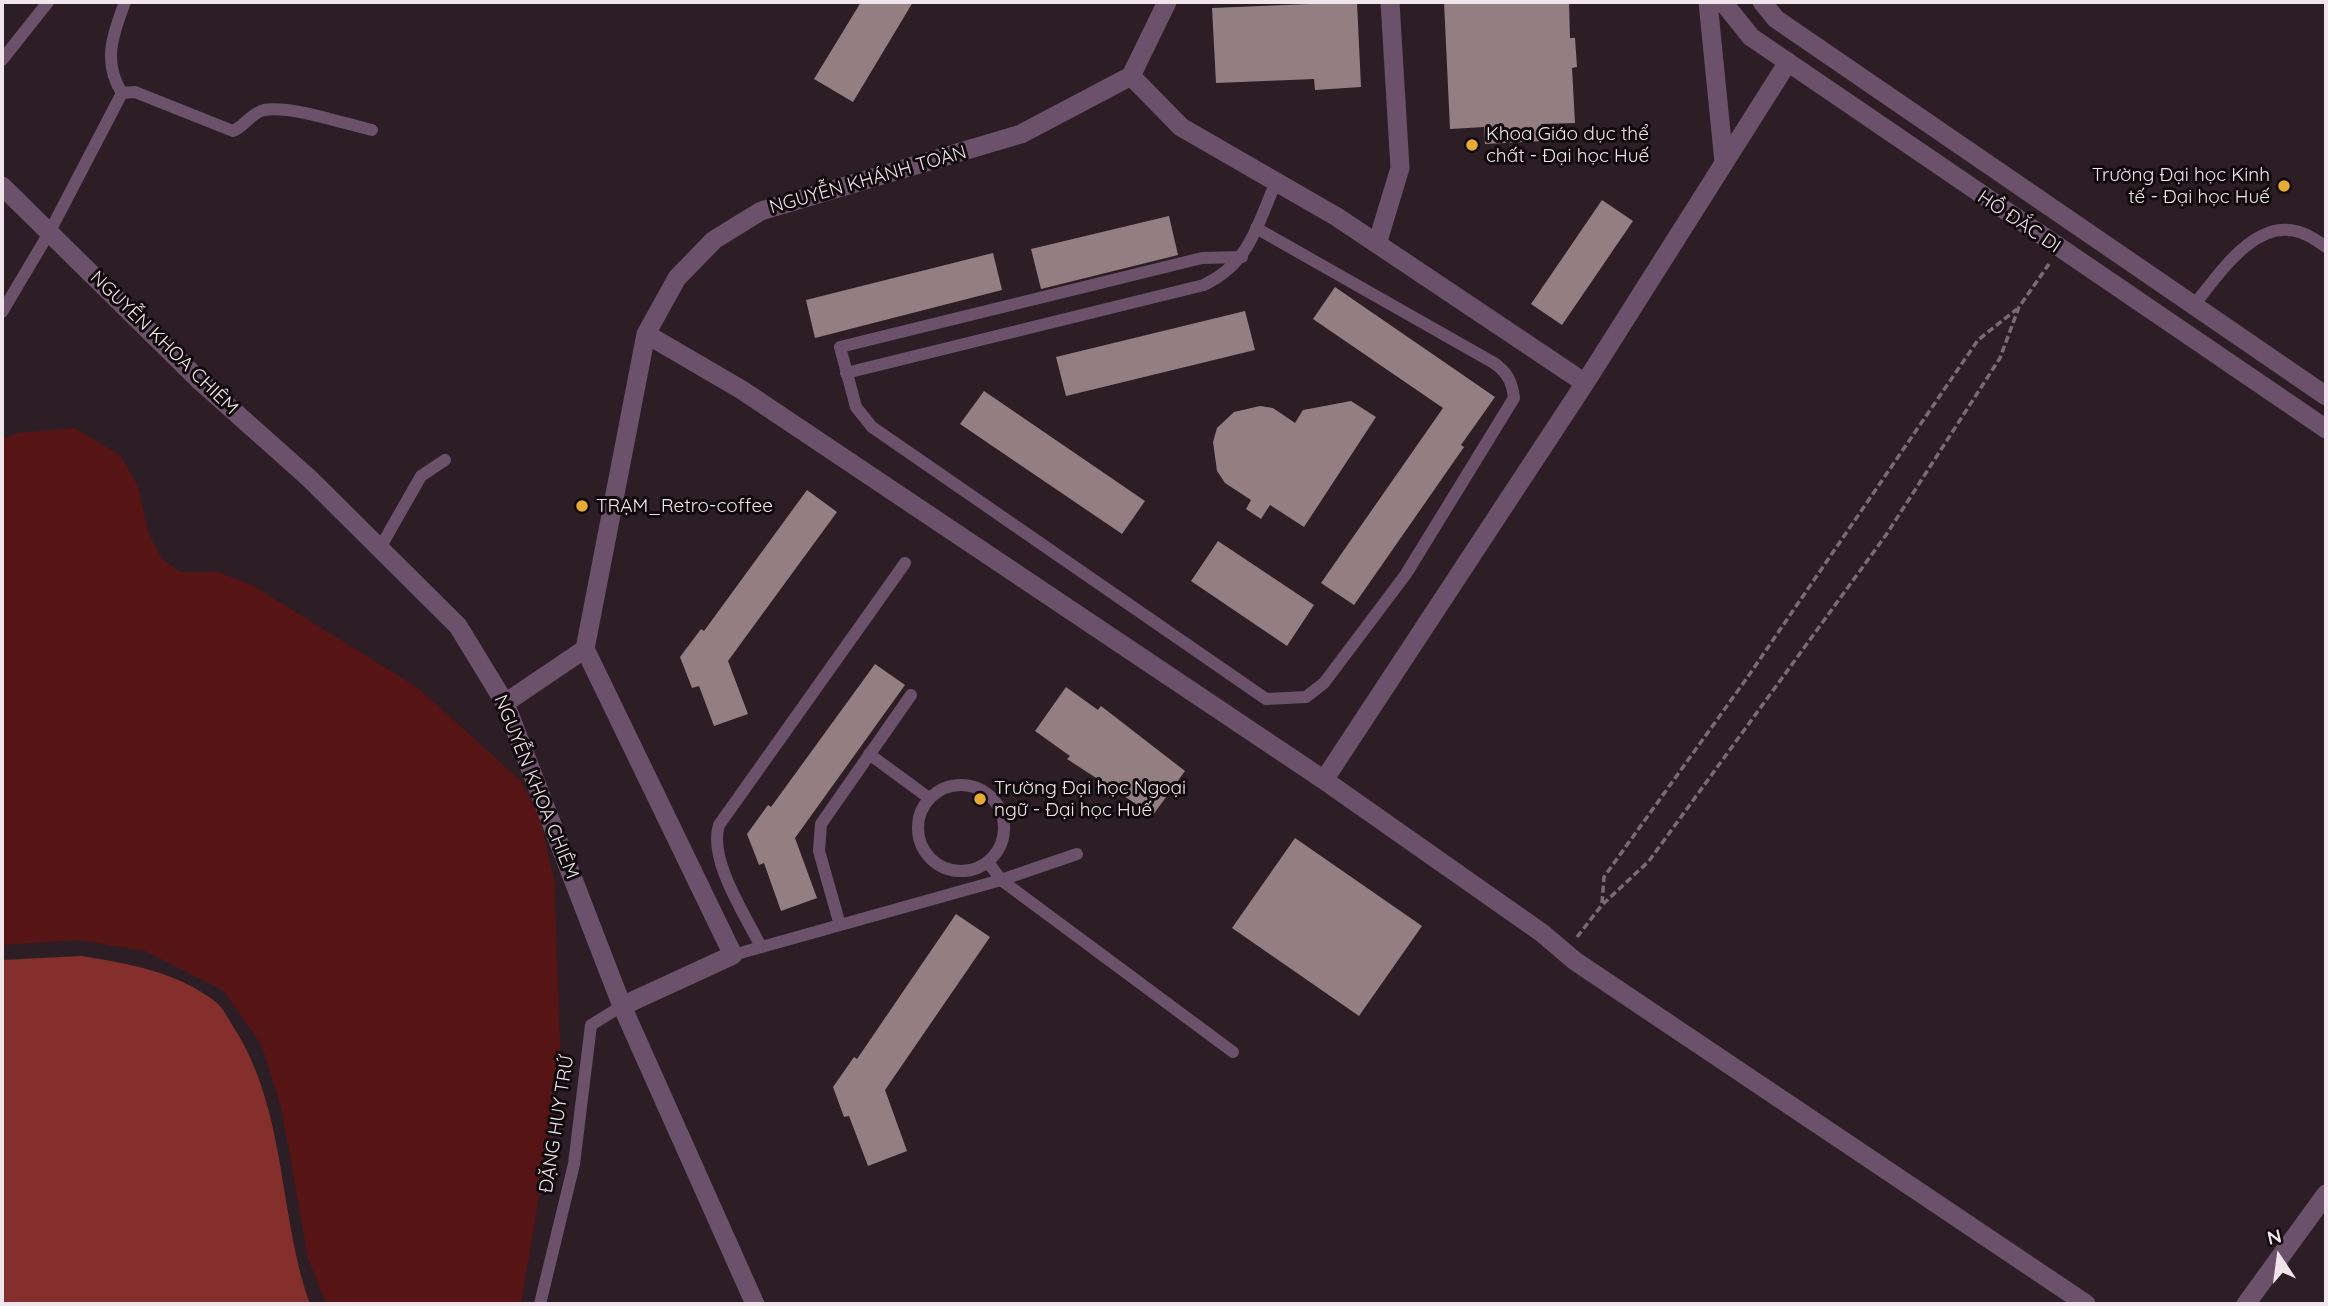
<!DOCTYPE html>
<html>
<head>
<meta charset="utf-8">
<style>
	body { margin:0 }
	#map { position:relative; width:2328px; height:1306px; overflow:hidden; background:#2d1e25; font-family:Quicksand,sans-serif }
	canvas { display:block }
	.frame { position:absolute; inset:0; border:4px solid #f0e5ea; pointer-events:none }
	.north { position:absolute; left:2244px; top:1222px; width:70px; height:70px; -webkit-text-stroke:5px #110a0d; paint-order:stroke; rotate:347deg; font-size:19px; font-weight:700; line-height:28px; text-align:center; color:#f0e5ea }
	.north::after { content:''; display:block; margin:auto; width:24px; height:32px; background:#f0e5ea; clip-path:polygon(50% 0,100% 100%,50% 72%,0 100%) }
</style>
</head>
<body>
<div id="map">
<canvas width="2328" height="1306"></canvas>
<div class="frame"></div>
<div class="north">N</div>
</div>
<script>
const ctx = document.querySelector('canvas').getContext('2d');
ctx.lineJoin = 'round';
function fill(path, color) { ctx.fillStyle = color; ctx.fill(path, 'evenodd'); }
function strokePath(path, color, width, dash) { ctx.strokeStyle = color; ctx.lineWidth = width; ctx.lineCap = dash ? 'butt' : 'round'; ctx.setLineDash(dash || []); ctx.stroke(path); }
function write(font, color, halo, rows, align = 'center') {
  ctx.font = font + ' Quicksand,sans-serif'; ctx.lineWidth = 6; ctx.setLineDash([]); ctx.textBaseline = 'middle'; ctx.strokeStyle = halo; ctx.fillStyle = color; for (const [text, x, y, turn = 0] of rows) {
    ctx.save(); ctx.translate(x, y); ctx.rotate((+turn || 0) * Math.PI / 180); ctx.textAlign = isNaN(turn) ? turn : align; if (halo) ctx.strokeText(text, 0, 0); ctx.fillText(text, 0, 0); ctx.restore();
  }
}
const green = new Path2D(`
	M74 428 120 455 138 486 148 532 161 558 180 572H218L252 585 418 688 521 781 540 818 554 880 561 1067 521 1304H326L308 1258 282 1111 262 1046 224 991 145 951 79 940 2 945V439L18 433Z`);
const forest = new Path2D(`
	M81 956C130 964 175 971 216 1002 223 1008 229 1020 234 1028 287 1111 278 1214 310 1304H2V960Z`);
const building = new Path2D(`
	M861 2H913L853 102 814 79Z
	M1357 2 1361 87 1315 90 1314 79 1216 83 1212 8Z
	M1444 2H1569L1570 38H1575L1577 67 1572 68 1575 123 1541 124 1542 141 1485 144 1484 127 1450 129Z
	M1602 200 1633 221 1562 325 1531 304Z
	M1169 216 1178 255 1041 289 1031 249Z
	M993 253 1002 290 815 338 806 300Z
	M1335 287 1495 397 1461 445 1464 447 1354 605 1321 583 1443 408 1313 319Z
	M1245 311 1255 350 1066 396 1056 357Z
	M984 391 1145 501 1122 534 960 424Z
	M1351 401 1376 417 1304 527 1270 505 1261 519 1246 509 1251 500 1225 483 1217 471 1213 442 1217 428 1234 412 1260 406 1273 408 1295 423 1303 410Z
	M807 490 837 512 728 661 748 714 714 726 699 686 692 688 680 657 701 629 704 631Z
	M1218 541 1314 605 1287 646 1191 581Z
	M875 664 905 685 795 838 817 898 781 911 764 863 759 865 747 834 768 805 771 807Z
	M1066 687 1098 710 1101 706 1185 771 1153 815 1067 759 1070 756 1035 731Z
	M1295 838 1422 926 1359 1016 1232 928Z
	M956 914 990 937 885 1090 907 1151 868 1166 849 1116 844 1117 833 1087 854 1057 857 1059Z`);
const path = new Path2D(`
	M1602 903 1604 877 1747 678 1978 340 2017 309
	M1577 937 1602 905 1649 861 1886 535 2000 358 2019 307 2049 264`);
const service = new Path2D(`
	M2 60 48 2
	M122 93C102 62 113 34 125 2
	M1242 257 1202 258 840 347 856 407 872 427 1266 699 1306 697 1324 683 1406 574 1514 398C1512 382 1508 373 1494 363L1256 228
	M2194 305C2218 276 2256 215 2302 233 2311 236 2319 242 2326 247
	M2 312 49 233 122 93 135 92 233 131C245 126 251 113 264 110 291 105 345 124 372 130
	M846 373 1204 285C1250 263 1257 225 1276 182
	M380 548 421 476 445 460
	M869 754 929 798
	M918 828a43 43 0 1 1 86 0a43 43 0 1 1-86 0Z
	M988 862 1001 880 1233 1052
	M840 925 819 851 821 824 911 695
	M761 947C745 914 708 860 719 825L905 563
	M733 955 1001 880 1077 854
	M540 1304 574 1164 591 1025 622 1006`);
const minor = new Path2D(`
	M1131 76 1181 127 1337 217 1585 383
	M1377 244 1400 168 1390 2
	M646 334 742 390 1324 780 1542 933 1575 961 2086 1304
	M585 649 733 955 622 1006
	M505 703 585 649 646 334 677 278 714 240 761 211 1021 134 1131 76 1167 2
	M1324 780 1585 383 1788 62
	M2246 1304 2326 1194`);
const tertiary = new Path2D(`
	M1708 2 1724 162
	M1723 2 1751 37 2326 429
	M1762 2 1776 19 2326 396
	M2 186 200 381 310 479 458 626 505 703 622 1006 755 1304`);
const markers = [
	[1472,145,7,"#e6ac36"],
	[2284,186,7,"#e6ac36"],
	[582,506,7,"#e6ac36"],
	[980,799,7,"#e6ac36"]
];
const poiNames = [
	["Khoa Giáo dục thể",1486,134],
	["chất - Đại học Huế",1486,156],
	["Trường Đại học Kinh",2270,175,"right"],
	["tế - Đại học Huế",2270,197,"right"],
	["TRẠM_Retro-coffee",596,506],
	["Trường Đại học Ngoại",994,788],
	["ngữ - Đại học Huế",994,810]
];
const streetNames = [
	["NGUYỄN KHÁNH TOÀN",868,180,-16],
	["HỒ ĐẮC DI",2019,222,34],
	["NGUYỄN KHOA CHIÊM",164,343,44],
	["NGUYỄN KHOA CHIÊM",536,787,68],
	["ĐẶNG HUY TRỨ",557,1124,-81]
];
fill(green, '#571415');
fill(forest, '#852f2d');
fill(building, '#937e82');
strokePath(path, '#786b71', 3.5, [7, 3.5]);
strokePath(service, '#6c516b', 12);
strokePath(minor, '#6c516b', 19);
strokePath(tertiary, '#6c516b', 19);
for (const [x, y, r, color] of markers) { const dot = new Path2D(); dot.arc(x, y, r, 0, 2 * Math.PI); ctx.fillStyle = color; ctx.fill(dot); strokePath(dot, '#110a0d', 2.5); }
write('19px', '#f0e5ea', '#110a0d', poiNames, 'left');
write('19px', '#f0e5ea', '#110a0d', streetNames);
</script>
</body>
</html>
